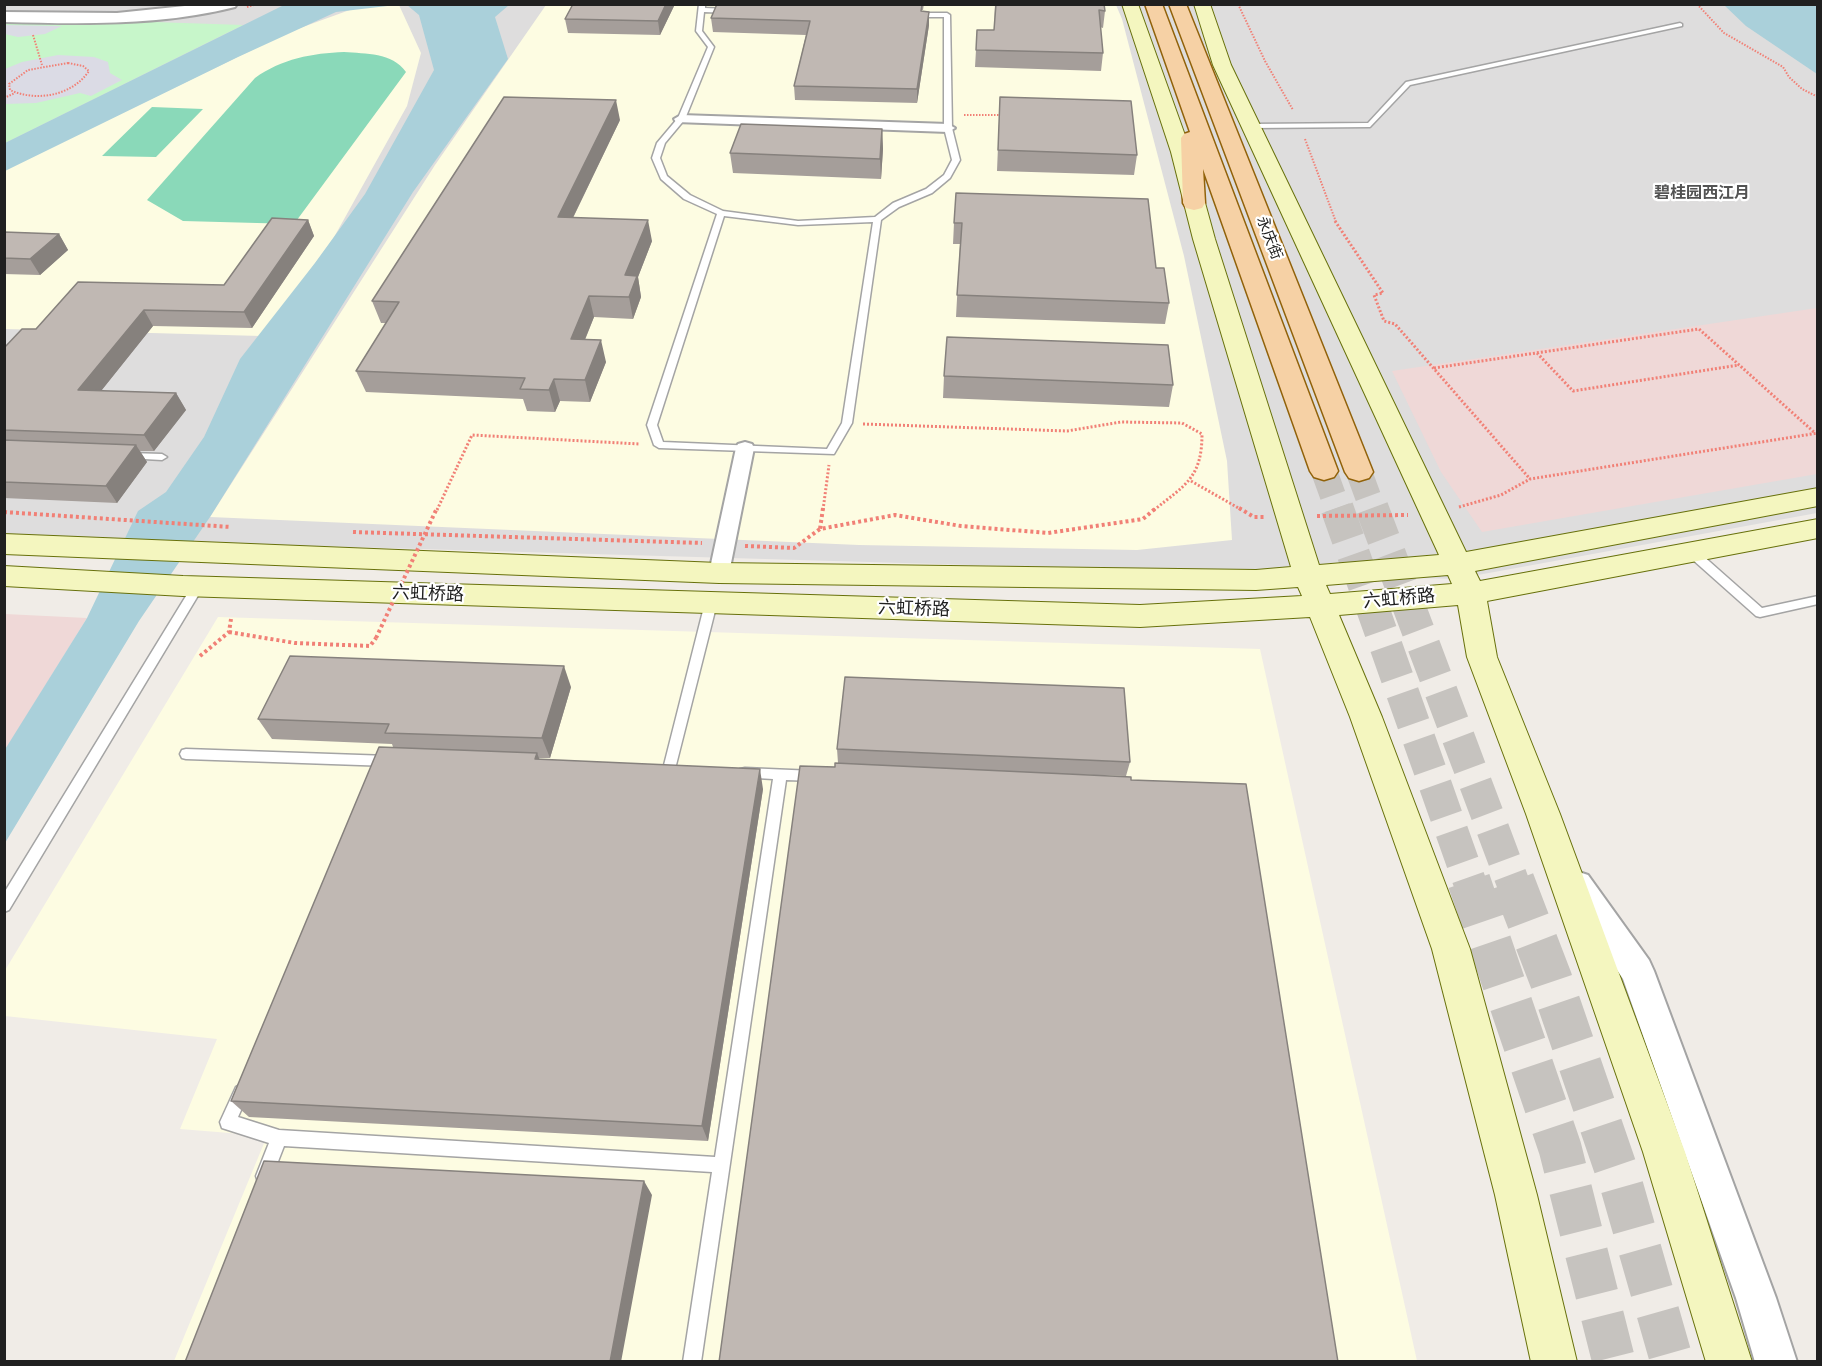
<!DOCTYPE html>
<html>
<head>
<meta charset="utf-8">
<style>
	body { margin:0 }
	#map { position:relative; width:1822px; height:1366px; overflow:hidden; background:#f0ece7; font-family:"IBM Plex Sans",sans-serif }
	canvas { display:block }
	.frame { position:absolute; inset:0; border:6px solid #202020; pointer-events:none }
</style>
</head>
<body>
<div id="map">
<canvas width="1822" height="1366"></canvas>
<div class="frame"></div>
</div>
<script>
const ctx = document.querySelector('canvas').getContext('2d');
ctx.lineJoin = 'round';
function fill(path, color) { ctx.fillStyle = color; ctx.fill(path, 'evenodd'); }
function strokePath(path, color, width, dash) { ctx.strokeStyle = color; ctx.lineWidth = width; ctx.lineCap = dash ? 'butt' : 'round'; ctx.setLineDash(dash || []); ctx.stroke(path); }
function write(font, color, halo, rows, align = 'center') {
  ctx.font = font + ' "IBM Plex Sans","Noto Sans SC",sans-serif'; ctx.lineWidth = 4.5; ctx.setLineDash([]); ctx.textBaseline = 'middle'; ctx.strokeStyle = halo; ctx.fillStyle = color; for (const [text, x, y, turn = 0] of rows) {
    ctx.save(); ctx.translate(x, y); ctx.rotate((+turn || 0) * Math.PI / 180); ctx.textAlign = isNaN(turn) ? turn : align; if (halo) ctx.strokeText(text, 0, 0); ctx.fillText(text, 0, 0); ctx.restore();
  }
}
const residential = new Path2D(`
	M5 5H1817V513L1456 579 5 537Z`);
const commercial = new Path2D(`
	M1817 308V474L1482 532 1441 472 1392 371Z
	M5 614 87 618 5 751Z`);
const education = new Path2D(`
	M399 5 421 53 407 106 333 239 261 336 5 329V170L289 32 358 7Z
	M546 5H1116L1122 19 1184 256 1227 461 1232 540 1137 550 859 545 210 517 435 165Z
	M218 617 1260 649 1417 1361H174L267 1136 180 1129 217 1039 5 1016 4 972Z`);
const park = new Path2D(`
	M5 17 243 25 5 143Z`);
const pitch = new Path2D(`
	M344 52C366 54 392 52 406 72L294 224 183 221 147 200 255 78C281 59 313 53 344 52Z
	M152 107 203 109 156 157 102 156Z`);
const plaza = new Path2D(`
	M5 25 62 26 45 34 18 37 5 34Z
	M58 55 94 57 108 62 110 73 122 80 91 96 80 93 36 103 5 104V69L22 62Z`);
const water = new Path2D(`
	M286 4 396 5 336 12 238 57 5 171V143Z
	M407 5H509L495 17 508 59 413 192 210 517 139 621 5 843 4 751 87 618 138 511 166 492 204 437 240 359 315 263 365 194 434 70 419 15Z
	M1724 5H1817V74L1746 26Z`);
const primaryTunnelFar2 = new Path2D(`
	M1324 471 1338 510
	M1359 472 1373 510`);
const primaryTunnelFar1 = new Path2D(`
	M1337 508 1470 883
	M1372 508 1513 883`);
const primaryTunnel = new Path2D(`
	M1469 881 1560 1148 1614 1362
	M1513 881 1551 980 1622 1187 1672 1362`);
const pathFar2 = new Path2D(`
	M1238 4 1265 61 1293 110
	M1697 4 1724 33 1783 67 1789 77 1802 89 1818 97
	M247 7 257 4
	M33 35 42 65
	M68 63 83 66 89 71C72 96 36 102 10 90L9 84 28 70Z
	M4 98 15 93
	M964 115H1001
	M1305 139 1336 222`);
const pathFar1 = new Path2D(`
	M1335 221 1383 293 1374 295 1384 321 1395 324 1530 479
	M1537 353 1573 391 1739 365
	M1434 368 1699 329 1815 433
	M863 424 1067 431 1121 422 1182 423 1202 434C1202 478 1185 485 1154 510
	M457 467 472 435 640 444
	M1191 481 1242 510
	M1459 507 1501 495 1530 479 1818 433
	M823 510 829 465`);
const path = new Path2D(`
	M823 508 820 529 895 515 961 526 1048 533 1143 519 1156 508
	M1239 508 1254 517H1264
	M4 512 231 527
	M1317 516 1408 515
	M353 532 702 543
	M745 546 794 548 820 529
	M229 632 295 643 370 646 376 638
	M200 656 229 632 231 619`);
const service = new Path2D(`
	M699 4H705V8L729 9 732 11 729 13 704 12 702 31 714 47 685 119 665 143 660 158 667 176 690 195 723 211 798 221 875 217 893 203 926 189 944 175 952 160 944 128V17H915L912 15 915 13H947L950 15 952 128 960 160 950 178 932 193 899 207 881 220 852 423 834 454 659 448 654 445 647 425 717 214 684 199 661 179 652 158 657 143 678 118 708 47 696 31ZM724 216 798 225 873 222 842 423 827 449 663 442 657 425Z
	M1680 23 1682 24V26L1410 85 1370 127 1251 128 1247 126 1251 124 1368 123 1406 82Z
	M129 453 162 454 167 457 162 460 125 458 124 456Z
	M1697 553 1701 554 1762 608 1818 596V604L1760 617 1756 616 1693 560 1692 557Z
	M198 582 204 586 202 589 9 910 4 912V893L194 583Z
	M711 599 717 603 675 769 673 773 669 774 665 773 663 769 705 603Z
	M186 749 389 756 393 757 395 761 393 765 389 766 186 759 182 758 180 754 182 750Z
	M745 768 815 771 820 772 821 776 820 780 815 781 786 780 701 1362H683L712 1172 284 1146 270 1182 264 1184 258 1182 256 1176 269 1143 222 1128 220 1122 236 1087 241 1084 246 1087 249 1092 238 1117 279 1130 715 1157 773 779 740 777 739 773 740 769Z`);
const minor = new Path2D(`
	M681 115 948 124 955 128 948 132 676 122 674 119Z
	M745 442 752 444 754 448 729 573 726 578 719 580 712 578 709 573 736 448 738 444Z`);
const tertiary = new Path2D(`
	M204 4H237L235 7C160 26 81 24 4 22V12L117 13Z
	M1576 871 1588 875 1649 960 1654 971 1776 1298 1797 1362H1755L1736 1298 1623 979 1560 885 1564 875Z`);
const secondary = new Path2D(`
	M1122 4H1138L1191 152 1215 239 1319 565 1439 555 1213 65 1194 4H1210L1231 65 1466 552 1818 488V506L1475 571 1480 581 1818 519V538L1487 601 1497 657 1560 814 1685 1152 1752 1362H1706L1643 1152 1526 814 1467 657 1458 605 1339 615 1382 717 1470 949 1537 1195 1577 1362H1531L1495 1195 1432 949 1350 717 1310 617 1140 627 183 596 4 586V566L183 576 1140 605 1302 596 1298 587 1256 590 719 583 4 554V534L719 563 1256 570 1291 567 1193 239 1171 152ZM1448 575 1452 584 1330 594 1326 585Z`);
const primary = new Path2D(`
	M1145 4H1162L1338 471 1334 477 1324 480 1314 477 1310 471 1203 169 1205 203 1202 208 1194 210 1186 208 1183 203 1181 138 1184 134 1190 132Z
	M1169 4H1186L1373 472 1369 478 1359 481 1349 478 1345 472Z`);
const pathBridgeFar1 = new Path2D(`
	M437 510 457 467`);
const pathBridge = new Path2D(`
	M376 638 437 508`);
const wall = new Path2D(`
	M573 4H675L660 35 568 33 565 19Z
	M717 4H924L923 10H921V11L929 12V25L917 103 795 100 794 86 806 35 713 32 711 18Z
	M995 4 1105 11 1103 28 1100 27 1103 53 1101 71 975 67 976 50 994 30Z
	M1000 97 1137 155 1134 175 997 171Z
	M620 120 573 218 652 241 638 277 641 297 633 319 594 317 585 340 606 362 590 402 560 401 555 412 527 411 523 399 366 392 356 371 386 323H381L372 301Z
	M882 129 883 149 881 179 733 173 730 153Z
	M1148 199 1156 268 1169 303 1165 324 956 317 960 244H953L954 223Z
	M308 220 314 236 252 328 153 326 101 391 176 393 186 410 154 451H140L147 462 117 503 4 498V348L36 329 224 285Z
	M4 232 59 234 68 250 40 275 4 274Z
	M944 376 1173 385 1169 407 943 398Z
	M571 687 550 758H539L540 760 763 789 708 1141 249 1117 231 1101 393 747 392 744 272 739 258 719Z
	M837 749 1130 762 1126 776 835 767 838 763Z`);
const shadedWall = new Path2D(`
	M666 4H675L660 35 658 21Z
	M929 12V25L917 103V89Z
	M616 100 620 120 563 238 558 217Z
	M882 129 883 149 881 179 880 159Z
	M308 220 314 236 252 328 244 312Z
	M648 220 652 241 638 277 641 297 633 319 625 275Z
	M59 234 68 250 40 275 30 259Z
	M589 296 594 317 576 361 571 339Z
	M144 310 153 326 89 406 78 390Z
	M601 340 606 362 590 402 585 380Z
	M554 379 560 401 555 412 549 390Z
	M176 393 186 410 154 451 144 435Z
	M136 445 147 462 117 503 106 486Z
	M564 666 571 687 550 758 542 738Z
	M537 753 545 773 535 759Z
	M760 769 763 789 708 1141 702 1126Z
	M644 1181 652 1195 621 1362H610Z`);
const building = new Path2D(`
	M573 4H666L658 21 565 19Z
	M717 4 922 5 921 11 929 12 917 89 794 86 810 21 711 18Z
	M996 4H1104L1105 11 1099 10 1103 53 976 50 977 30H994Z
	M504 97 616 100 558 217 648 220 625 275 637 276 629 297 589 296 571 339 601 340 585 380 554 379 549 390 520 389 525 378 356 371 399 302 372 301Z
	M1000 97 1131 101 1137 155 998 150Z
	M741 124 882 129 880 159 730 153Z
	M956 193 1148 199 1156 268H1164L1169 303 957 295 962 223H954Z
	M272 218 308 220 244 312 144 310 78 390 176 393 144 435 4 430V348L22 329H36L78 282 224 285Z
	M4 232 59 234 30 259 4 258Z
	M947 337 1168 345 1173 385 944 376Z
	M4 440 136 445 106 486 4 482Z
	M290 656 564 666 542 738 385 733 389 724 258 719Z
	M845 677 1124 688 1130 762 837 749Z
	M379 747 537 753 535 759 760 769 702 1126 231 1101Z
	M835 763 1131 777V780L1246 784 1338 1362H719L800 766 835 767Z
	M264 1161 644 1181 610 1362H185Z`);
const farStreetnames = [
	["永庆街",1269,238,69]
];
const farNeighbourhoodnames = [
	["碧桂园西江月",1702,193]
];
const streetNames = [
	["六虹桥路",428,594,2],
	["六虹桥路",1399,599,-5],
	["六虹桥路",914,609,2]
];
fill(residential, '#dedddd');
fill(commercial, '#efd8d7');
fill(education, '#fdfce2');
fill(park, '#c7f6ca');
fill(pitch, '#8ad9b9');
fill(plaza, '#dbdbe5');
fill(water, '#aad0da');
strokePath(primaryTunnelFar2, '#c6c3bf', 26, [26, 13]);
strokePath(primaryTunnelFar1, '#c6c3bf', 33, [33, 16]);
strokePath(primaryTunnel, '#c6c3bf', 43, [43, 22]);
strokePath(service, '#a4a4a4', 3);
strokePath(minor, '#a4a4a4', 4);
strokePath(tertiary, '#a4a4a4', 4);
strokePath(secondary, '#68710c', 2);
strokePath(primary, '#91620a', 3);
strokePath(pathFar2, '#f18076', 2, [1.5, 1.5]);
strokePath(pathFar1, '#f18076', 3, [2, 2]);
strokePath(path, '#f18076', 4, [3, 3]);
fill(service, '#fff');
fill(minor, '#fff');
fill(tertiary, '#fff');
fill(secondary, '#f4f6bf');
fill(primary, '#f6d1a5');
strokePath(pathBridgeFar1, '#f18076', 3, [2, 2]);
strokePath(pathBridge, '#f18076', 4, [3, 3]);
fill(wall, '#a59e9a');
fill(shadedWall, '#86817d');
fill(building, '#c0b8b3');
strokePath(building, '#86817d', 1.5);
write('15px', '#202020', '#fff', farStreetnames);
write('bold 16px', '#535353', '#fff', farNeighbourhoodnames);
write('18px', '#202020', '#fff', streetNames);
</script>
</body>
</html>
